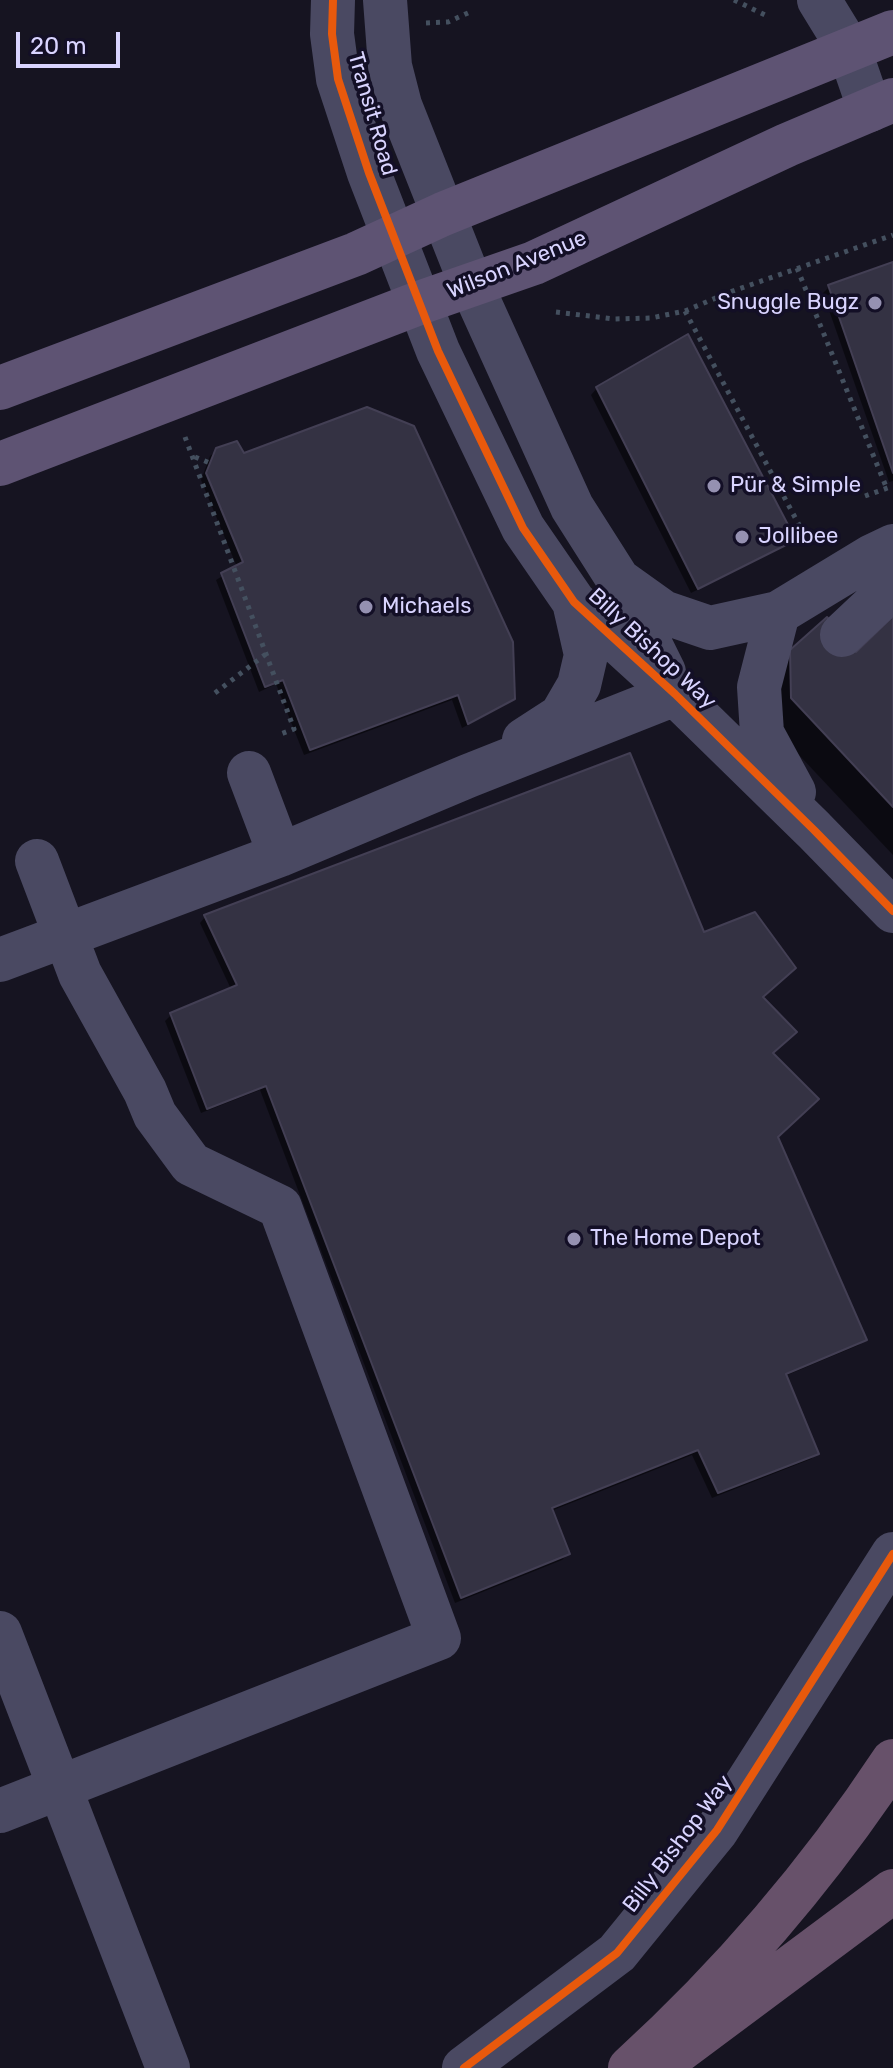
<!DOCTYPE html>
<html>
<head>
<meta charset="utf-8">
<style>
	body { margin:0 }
	#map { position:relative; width:893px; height:2068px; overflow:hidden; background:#161421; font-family:Rubik,sans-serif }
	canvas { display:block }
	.scale { position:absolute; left:16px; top:32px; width:104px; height:36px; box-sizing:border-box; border:4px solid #d9d4ff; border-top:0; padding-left:10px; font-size:24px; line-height:28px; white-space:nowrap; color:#d9d4ff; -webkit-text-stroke:6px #130f26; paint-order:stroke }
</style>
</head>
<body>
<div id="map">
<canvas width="893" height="2068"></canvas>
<div class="scale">20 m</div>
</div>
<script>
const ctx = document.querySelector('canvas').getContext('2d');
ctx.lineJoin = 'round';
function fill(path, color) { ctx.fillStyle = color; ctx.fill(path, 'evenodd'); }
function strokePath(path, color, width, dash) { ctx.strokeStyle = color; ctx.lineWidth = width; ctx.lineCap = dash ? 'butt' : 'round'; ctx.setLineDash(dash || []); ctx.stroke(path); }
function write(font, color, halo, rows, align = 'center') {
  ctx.font = font + ' Rubik,sans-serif'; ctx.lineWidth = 7; ctx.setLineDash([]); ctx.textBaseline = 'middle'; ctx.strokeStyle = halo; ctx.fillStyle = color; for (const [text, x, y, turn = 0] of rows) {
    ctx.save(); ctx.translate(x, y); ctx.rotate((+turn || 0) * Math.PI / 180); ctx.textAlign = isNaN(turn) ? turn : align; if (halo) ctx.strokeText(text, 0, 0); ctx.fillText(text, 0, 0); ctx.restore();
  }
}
const shadow = new Path2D(`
	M893 264V481L889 482 823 293 829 287Z
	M597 388 793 539 787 545 691 593 591 395Z
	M217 450 244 456 513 698 506 705 462 728 452 700 304 755 276 684 259 692 216 580 237 567 201 480 210 456Z
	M893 619V855L768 722 791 652 856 655Z
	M205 917 703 935 761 997 770 1053 776 1137 865 1339 859 1345 785 1376 817 1453 811 1459 712 1498 692 1455 551 1511 568 1554 562 1560 455 1603 260 1090 201 1113 165 1021 171 1015 231 989 200 923Z`);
const building = new Path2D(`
	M893 262V473L828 285Z
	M688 334 796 540 698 589 596 387Z
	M367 407 414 426 513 642 515 699 468 724 458 695 310 750 283 680 265 687 221 573 243 562 206 473 216 448 237 441 244 453Z
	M893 616V807L791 698 790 650 827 617 856 652Z
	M630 753 704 932 755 912 796 968 763 997 797 1032 773 1053 819 1099 778 1137 867 1340 786 1374 819 1454 718 1493 698 1450 552 1508 570 1554 461 1598 266 1086 207 1109 170 1013 237 985 204 915Z`);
const path = new Path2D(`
	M734 0 767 16
	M426 23 448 22 470 12
	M797 268 887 489
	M685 311 806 538
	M556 312 614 319 651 318 685 311 730 292 893 235
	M185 437 294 729 278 735
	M195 457 210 463
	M865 496 893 486
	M215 693 266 654`);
const minor = new Path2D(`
	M333 0 332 34 338 79 369 173 438 351 523 528 574 602 675 694 814 830 893 911
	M385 0 390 66 400 105 471 284 572 507 619 581 664 672
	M819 0 849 49 870 110
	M621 582 663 612 710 628 778 613 872 556 893 546
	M778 613 759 687 762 733 794 792
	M842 635 893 587
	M524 740 561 716 579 685 586 655 574 602
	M249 773 280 855
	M0 960 280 855 468 776 675 694
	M0 1633 168 2068
	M0 1811 439 1638 280 1207 191 1164 155 1115 145 1091 80 974 37 861
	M464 2068 617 1953 717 1830 893 1554`);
const major = new Path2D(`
	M0 388 356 254 443 214 893 32
	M0 464 419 303 534 263 787 145 893 100`);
const highway = new Path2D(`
	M677 2052 893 1891
	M630 2068C729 1978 819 1873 893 1761`);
const cycleway = new Path2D(`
	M333 0 332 34 338 79 369 173 438 351 523 528 574 602 675 694 814 830 893 911
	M464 2068 617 1953 717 1830 893 1554`);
const markers = [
	[875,303,8,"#9591b1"],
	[714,486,8,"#9591b1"],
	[742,537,8,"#9591b1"],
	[366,607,8,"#9591b1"],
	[574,1239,8,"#9591b1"]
];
const streetNames = [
	["Transit Road",372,114,74],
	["Wilson Avenue",517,265,-22],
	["Billy Bishop Way",652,649,43],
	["Billy Bishop Way",678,1844,-53]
];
const poiNames = [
	["Snuggle Bugz",859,303,"right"],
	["Pür & Simple",730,486],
	["Jollibee",758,537],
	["Michaels",382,607],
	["The Home Depot",590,1239]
];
fill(shadow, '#0007');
fill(building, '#343243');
strokePath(building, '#433f54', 2);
strokePath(path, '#44505f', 5, [4, 6]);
strokePath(minor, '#4a4962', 44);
strokePath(major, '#5e5373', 44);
strokePath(highway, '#67516a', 44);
strokePath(cycleway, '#e8590c', 8);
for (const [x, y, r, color] of markers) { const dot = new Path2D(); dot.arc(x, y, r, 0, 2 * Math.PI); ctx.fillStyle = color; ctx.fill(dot); strokePath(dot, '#130f26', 3); }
write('22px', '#d9d4ff', '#130f26', streetNames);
write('22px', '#d9d4ff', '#130f26', poiNames, 'left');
</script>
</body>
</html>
